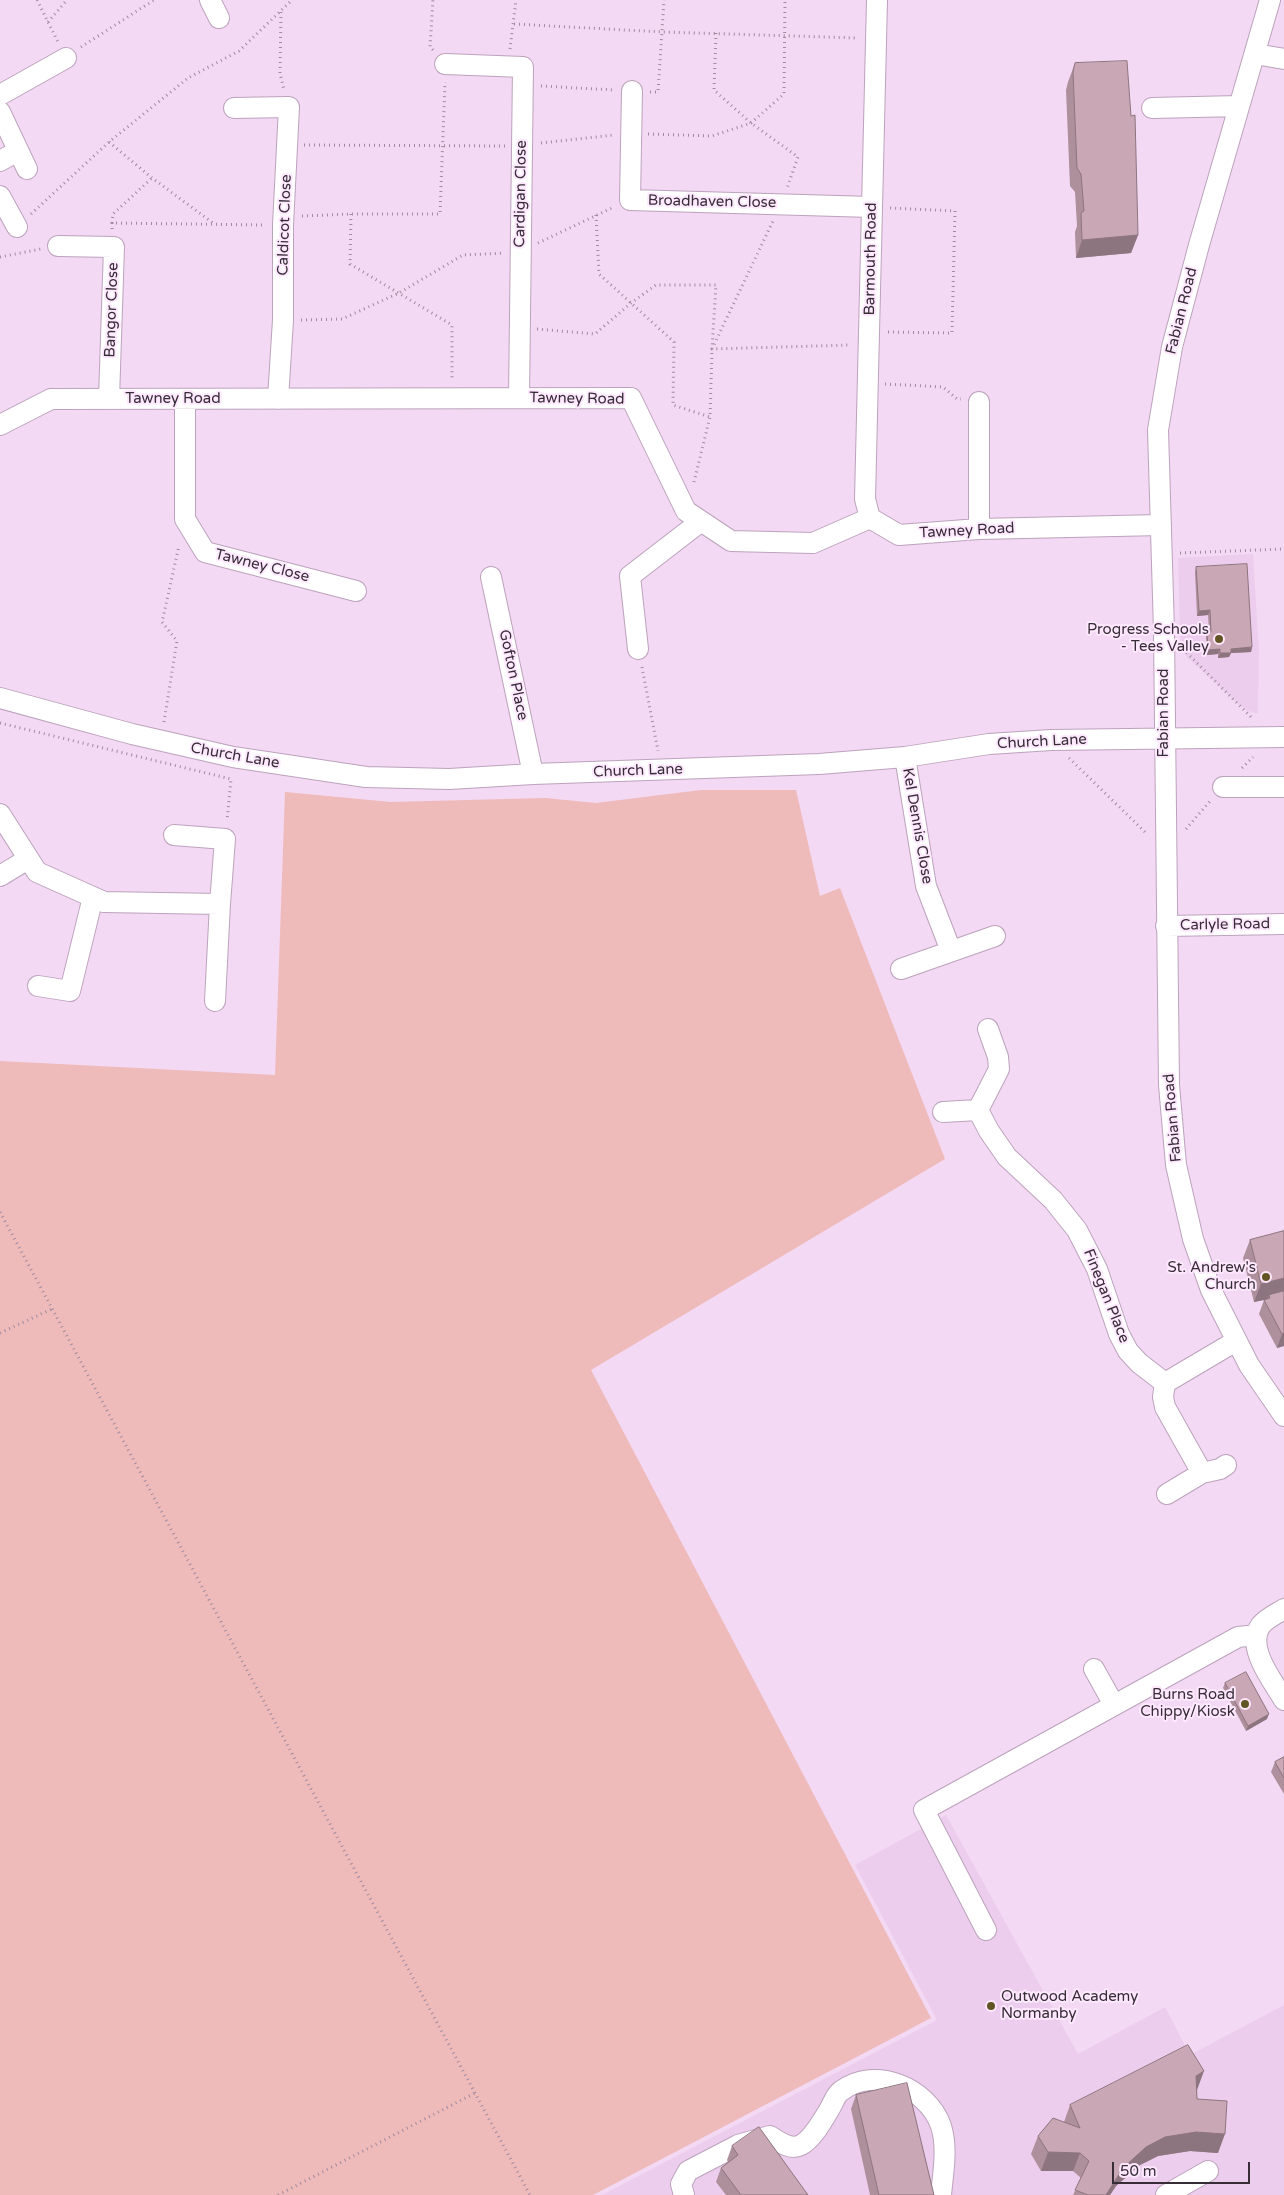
<!DOCTYPE html>
<html>
<head>
<meta charset="utf-8">
<style>
	body { margin:0 }
	#map { position:relative; width:1284px; height:2195px; overflow:hidden; background:#f3d9f3; font-family:"Varela Round",sans-serif }
	canvas { display:block }
	.scale { position:absolute; left:1112px; top:2162px; width:138px; height:22px; box-sizing:border-box; border:2px solid #372d37; border-top:0; padding-left:6px; font-size:15px; line-height:18px; white-space:nowrap; color:#372d37; -webkit-text-stroke:4px #fee8fe; paint-order:stroke }
</style>
</head>
<body>
<div id="map">
<canvas width="1284" height="2195"></canvas>
<div class="scale">50 m</div>
</div>
<script>
const ctx = document.querySelector('canvas').getContext('2d');
ctx.lineJoin = 'round';
function fill(path, color) { ctx.fillStyle = color; ctx.fill(path, 'evenodd'); }
function strokePath(path, color, width, dash) { ctx.strokeStyle = color; ctx.lineWidth = width; ctx.lineCap = dash ? 'butt' : 'round'; ctx.setLineDash(dash || []); ctx.stroke(path); }
function write(font, color, halo, rows, align = 'center') {
  ctx.font = font + ' "Varela Round",sans-serif'; ctx.lineWidth = 4; ctx.setLineDash([]); ctx.textBaseline = 'middle'; ctx.strokeStyle = halo; ctx.fillStyle = color; for (const [text, x, y, turn = 0] of rows) {
    ctx.save(); ctx.translate(x, y); ctx.rotate((+turn || 0) * Math.PI / 180); ctx.textAlign = isNaN(turn) ? turn : align; if (halo) ctx.strokeText(text, 0, 0); ctx.fillText(text, 0, 0); ctx.restore();
  }
}
const built = new Path2D(`
	M1253 554 1259 651 1258 714 1248 711 1238 704 1187 657 1183 651 1180 634 1178 558Z
	M946 1815 1078 2054 1165 2007 1190 2055 1284 2005V2195H602L937 2020 855 1865Z`);
const green = new Path2D(`
	M701 790H796L820 896 840 888 945 1159 591 1370 931 2018 593 2195H0V1061L275 1075 285 792 391 802 545 798 596 803Z`);
const path = new Path2D(`
	M37 0 58 42
	M281 12 280 73 284 90
	M48 22 67 0
	M514 24 663 32 858 38
	M716 33 714 90 751 123 798 157 787 188
	M81 47 154 0
	M510 49 516 0
	M433 50 430 47 433 0
	M541 86 614 90
	M650 92H658L664 0
	M648 134 712 136 751 123 784 94 785 0
	M109 142 152 178 213 223
	M541 143 614 135
	M304 145 505 146
	M31 214 109 142 188 78 239 51 292 0
	M351 214 350 264 452 325V380
	M596 215 599 274 674 342 673 405 710 417
	M302 216 351 214H440L445 82
	M112 223 113 214 152 178
	M112 229V223L265 225
	M538 243 614 207
	M0 257 41 249
	M301 320 342 319 399 293 463 255 504 253
	M537 329 595 334 631 303 656 285H716L712 349 850 345
	M888 332 952 333 955 211 890 208
	M885 384 943 387 957 399H961
	M694 482 710 417 712 349 773 221
	M1180 553 1284 549
	M1183 649 1253 719
	M642 667 658 751
	M164 722 177 641 162 622 179 546
	M0 723 231 779 227 821
	M1069 758 1147 834
	M1242 768 1253 757
	M1186 829 1211 800
	M0 1212 530 2195
	M0 1333 52 1309
	M278 2195 475 2093`);
const minor = new Path2D(`
	M210 0 219 18
	M1270 0 1199 245 1172 347 1158 430 1164 631 1169 1085 1176 1165 1193 1239 1211 1290 1249 1365 1284 1416
	M1255 54 1284 59
	M445 64 523 67 519 398
	M632 91 630 200 872 207
	M0 95 66 58
	M234 108 289 107 283 225V320L278 399
	M1152 108 1239 106
	M0 112 27 169
	M0 161 18 151
	M0 196 17 227
	M58 246 114 247 109 399
	M185 399V519L205 552 356 591
	M979 402V529
	M0 425 51 399 631 398 686 511 731 541 813 543 870 518
	M870 518 865 499 877 0
	M870 518 899 535 979 529 1161 525
	M491 577 533 774
	M638 649 630 576 700 522
	M0 698 132 734 233 757 366 777 449 779 533 774 819 764 905 757 989 744 1051 740 1284 737
	M905 757 926 886 951 951
	M1223 787H1284
	M0 814 37 872 104 902 220 904 215 1001
	M174 835 225 839 220 904
	M0 876 28 859
	M1166 926 1284 924
	M901 969 995 936
	M38 986 70 991 93 897
	M978 1110 999 1069 998 1057 988 1029
	M943 1112 978 1110 989 1131 1007 1157 1053 1200 1077 1230 1097 1269 1119 1334 1128 1351 1139 1363 1165 1383
	M1202 1473 1220 1469 1226 1465
	M1167 1494 1202 1473 1165 1407 1163 1397 1165 1383 1236 1341
	M1284 1609C1276 1614 1267 1618 1261 1625 1245 1647 1273 1681 1284 1700
	M1094 1669 1114 1705
	M986 1930 924 1810 1238 1637 1257 1635
	M684 2195 681 2184 688 2171 738 2145 770 2136C778 2141 790 2151 801 2145 812 2139 822 2122 829 2110 833 2104 835 2095 841 2091 875 2065 928 2088 941 2126 948 2148 943 2173 941 2195
	M1166 2195 1208 2171`);
const wall = new Path2D(`
	M1075 63 1138 235 1131 253 1076 258 1075 232 1077 226 1075 192 1070 186 1066 90 1068 82Z
	M1196 567 1252 647 1251 652 1231 653 1229 657 1218 658V654L1207 655 1206 637 1207 632H1209L1208 615 1197 616 1195 572Z
	M1284 1231V1346L1277 1348 1259 1314 1264 1300 1254 1302 1243 1258 1250 1240Z
	M1225 1683 1267 1719 1246 1731 1223 1688Z
	M1284 1757V1794L1271 1772 1275 1762Z
	M1197 2090V2099L1218 2153 1190 2151 1158 2156 1140 2165 1116 2186 1110 2195H1073L1081 2178 1073 2171H1041L1031 2154 1038 2136 1064 2122 1070 2105Z
	M856 2095 934 2195H870L851 2109Z
	M732 2146 808 2195H726L716 2182 721 2168 728 2162 727 2160Z`);
const shadedWall = new Path2D(`
	M1138 235 1131 253 1076 258 1082 240Z
	M1210 610 1208 615 1197 616 1199 611Z
	M1252 647 1251 652 1231 653 1229 657 1218 658 1220 653 1231 649Z
	M1220 649 1218 654 1207 655 1208 650Z
	M1284 1278V1295H1269L1268 1299 1254 1302 1261 1284Z
	M1284 1333V1346L1277 1348 1282 1334Z
	M1269 1714 1267 1719 1246 1731 1248 1726Z
	M1204 2071 1197 2090 1189 2094 1196 2076Z
	M1196 2132 1225 2134 1218 2153 1190 2151 1158 2156 1140 2165 1116 2186 1110 2195H1106L1123 2168 1146 2147 1165 2137Z
	M1048 2152 1080 2153 1073 2171H1041Z`);
const building = new Path2D(`
	M1127 61 1131 116 1135 115 1138 235 1082 240 1081 213 1084 211 1081 174 1077 168 1073 72 1075 63Z
	M1247 564 1252 647 1231 649V653H1220V649L1208 650 1207 632H1211L1210 610 1199 611 1196 567Z
	M1284 1231V1278L1261 1284 1250 1240Z
	M1284 1291V1333L1282 1334 1264 1300 1270 1298 1269 1295Z
	M1246 1672 1269 1714 1248 1726 1225 1683Z
	M1284 1757V1778L1275 1762Z
	M1188 2045 1204 2071 1196 2076 1197 2099 1227 2101 1225 2134 1196 2132 1165 2137 1146 2147 1123 2168 1106 2195H1088L1075 2190 1089 2161 1080 2153 1048 2152 1038 2136 1053 2118 1080 2128 1070 2105Z
	M907 2083 934 2195H879L856 2095Z
	M759 2127 808 2195H741L721 2168 738 2155 732 2146Z`);
const markers = [
	[1219,639,5,"#615623"],
	[1266,1277,5,"#615623"],
	[1245,1704,5,"#615623"],
	[991,2006,5,"#615623"]
];
const streetNames = [
	["Cardigan Close",521,194,-89],
	["Broadhaven Close",712,202,1],
	["Caldicot Close",285,225,-88],
	["Barmouth Road",871,259,-89],
	["Bangor Close",112,310,-88],
	["Fabian Road",1182,311,-76],
	["Tawney Road",173,399],
	["Tawney Road",577,399,1],
	["Tawney Road",967,531,-3],
	["Tawney Close",262,566,14],
	["Gofton Place",513,675,78],
	["Fabian Road",1164,713,-90],
	["Church Lane",1042,742,-3],
	["Church Lane",235,756,10],
	["Church Lane",638,771,-2],
	["Kel Dennis Close",917,826,80],
	["Carlyle Road",1225,925,-1],
	["Fabian Road",1173,1118,-95],
	["Finegan Place",1106,1296,68]
];
const poiNames = [
	["Progress Schools",1209,630],
	["- Tees Valley",1209,647],
	["St. Andrew's",1256,1268],
	["Church",1256,1285],
	["Burns Road",1235,1695],
	["Chippy/Kiosk",1235,1712],
	["Outwood Academy",1001,1997,"left"],
	["Normanby",1001,2014,"left"]
];
fill(built, '#edcded');
fill(green, '#efbaba');
strokePath(minor, '#bca3bc', 22);
strokePath(path, '#9f8c9f', 3, [1, 4]);
strokePath(minor, '#fff', 20);
fill(wall, '#ae909c');
fill(shadedWall, '#8d757f');
fill(building, '#caa7b5');
strokePath(building, '#8d757f', 1);
for (const [x, y, r, color] of markers) { const dot = new Path2D(); dot.arc(x, y, r, 0, 2 * Math.PI); ctx.fillStyle = color; ctx.fill(dot); strokePath(dot, '#fee8fe', 2); }
write('15px', '#372d37', '#fee8fe', streetNames);
write('15px', '#372d37', '#fee8fe', poiNames, 'right');
</script>
</body>
</html>
